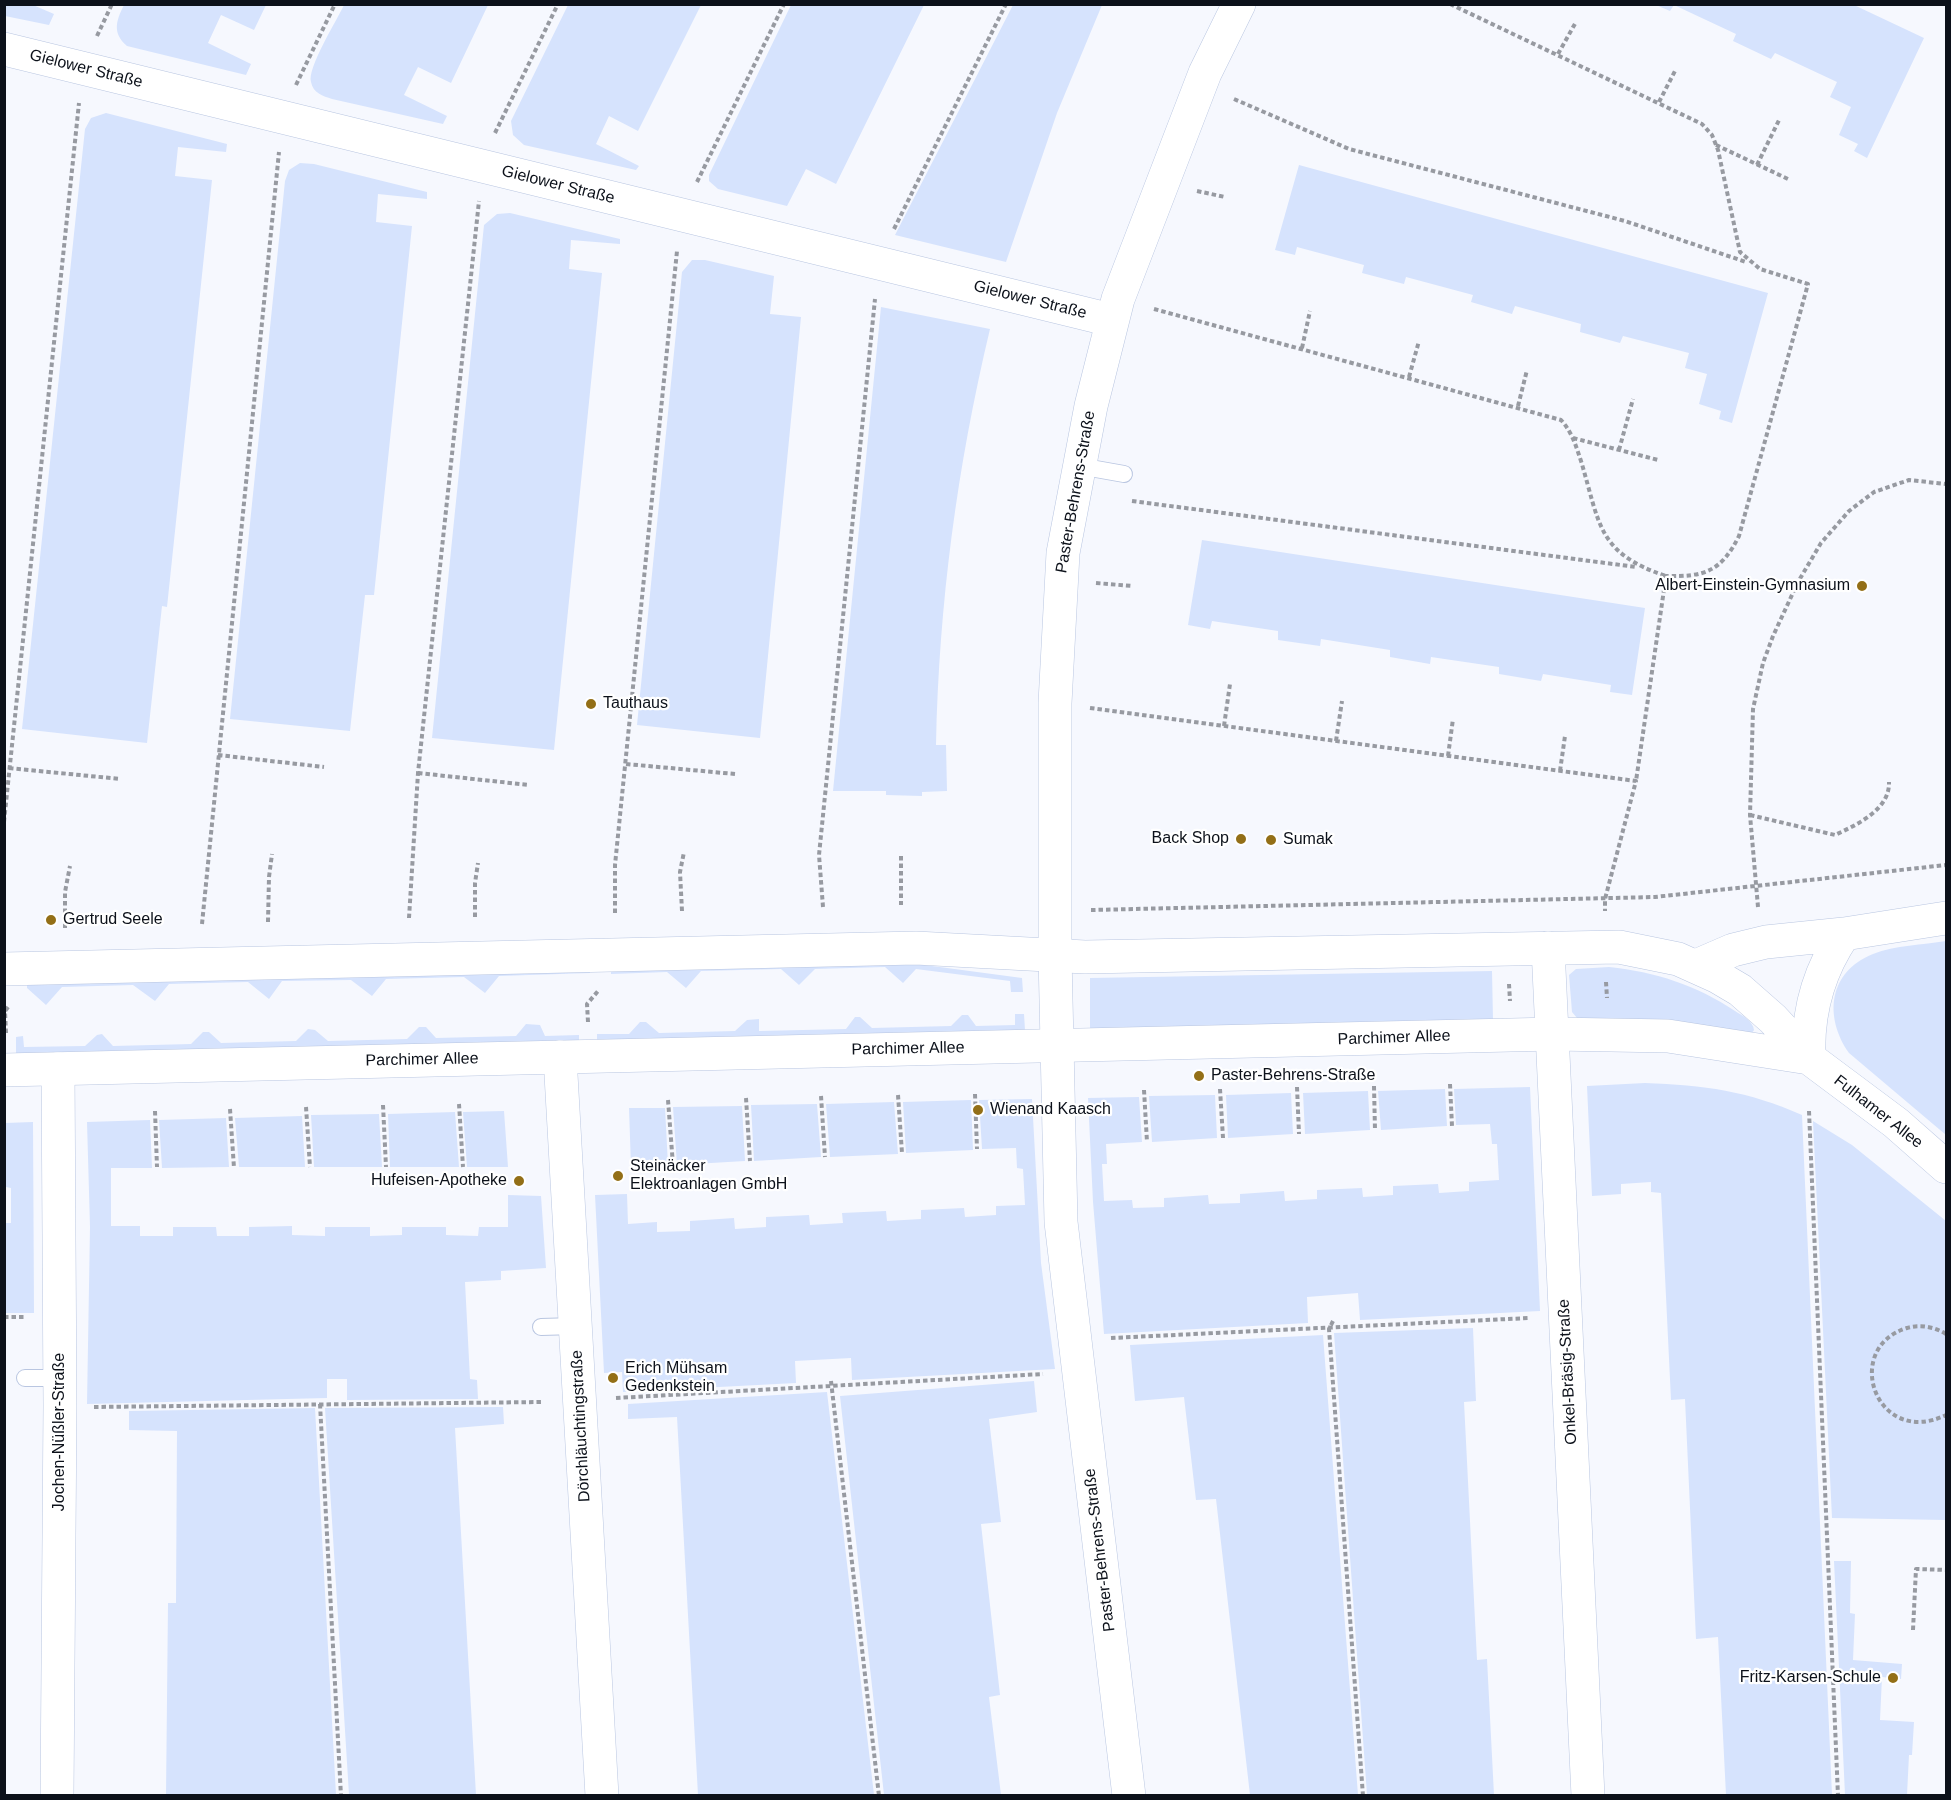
<!DOCTYPE html>
<html>
<head>
<meta charset="utf-8">
<style>
	body { margin:0 }
	#map { position:relative; width:1951px; height:1800px; overflow:hidden; background:#f6f8fe; font-family:Arial,sans-serif }
	canvas { display:block }
	.frame { position:absolute; inset:0; border:6px solid #0c111a; pointer-events:none }
</style>
</head>
<body>
<div id="map">
<canvas width="1951" height="1800"></canvas>
<div class="frame"></div>
</div>
<script>
const ctx = document.querySelector('canvas').getContext('2d');
ctx.lineJoin = 'round';
function fill(path, color) { ctx.fillStyle = color; ctx.fill(path, 'evenodd'); }
function strokePath(path, color, width, dash) { ctx.strokeStyle = color; ctx.lineWidth = width; ctx.lineCap = dash ? 'butt' : 'round'; ctx.setLineDash(dash || []); ctx.stroke(path); }
function write(font, color, halo, rows, align = 'center') {
  ctx.font = font + ' Arial,sans-serif'; ctx.lineWidth = 4.5; ctx.setLineDash([]); ctx.textBaseline = 'middle'; ctx.strokeStyle = halo; ctx.fillStyle = color; for (const [text, x, y, turn = 0] of rows) {
    ctx.save(); ctx.translate(x, y); ctx.rotate((+turn || 0) * Math.PI / 180); ctx.textAlign = isNaN(turn) ? turn : align; if (halo) ctx.strokeText(text, 0, 0); ctx.fillText(text, 0, 0); ctx.restore();
  }
}
const green = new Path2D(`
	M5 4 33 5 54 14 49 25 5 16Z
	M124 5V4L266 5 254 30 221 15 208 43 251 64 246 75 127 46C112 33 116 21 124 5Z
	M344 5H488L451 83 418 67 404 95 447 116 443 124 332 99C323 96 313 93 311 82 307 68 337 20 344 5Z
	M568 5H701L638 131 609 116 596 144 639 166 636 170 524 145 513 135 511 121Z
	M791 5H924L836 184 806 169 787 206 718 189 709 181V175Z
	M1013 5H1102L1057 113 1006 262 895 235Z
	M1656 5H1854L1924 38 1867 158 1854 151 1858 144 1839 135 1851 107 1830 97 1837 82 1775 53 1771 59 1733 41 1736 34 1674 5 1670 11Z
	M106 113 227 144 226 152 178 147 175 176 212 180 167 607 162 606 147 743 22 729 85 129 91 118Z
	M300 163 314 164 427 192V199L378 194 376 222 412 226 374 595H365L350 731 230 719 285 181 289 170Z
	M1299 165 1768 293 1732 423 1719 419 1721 411 1699 404 1707 374 1685 368 1689 353 1623 336 1620 343 1580 332 1581 324 1515 306 1512 314 1471 302 1473 295 1406 277 1404 284 1362 273 1364 265 1297 247 1295 255 1275 250Z
	M510 213 620 239V244L571 240 569 269 602 273 554 750 432 738 484 225 497 214Z
	M692 260H705L774 276 770 314 801 317 760 738 637 725 682 272Z
	M881 307 990 329C957 467 939 603 936 745H946L947 791 922 792V796L886 795V791H833Z
	M1202 540 1645 608 1632 695 1610 692 1611 685 1543 674 1541 681 1499 674V667L1431 657 1430 664 1390 657V650L1321 639 1320 646 1278 640V631L1212 621 1210 629 1188 625Z
	M1946 941V1135L1849 1053C1824 1017 1828 972 1873 954 1895 945 1923 945 1946 941Z
	M917 964 1022 978 1023 992H1011L1010 981 916 969 903 983 885 967 815 969 799 985 781 969 701 971 686 988 667 972 611 974V969Z
	M1609 967C1656 972 1696 985 1735 1011 1743 1016 1753 1021 1754 1030L1752 1033 1663 1020 1577 1018 1572 1012 1569 975 1576 969Z
	M590 970V973L499 976 485 993 464 977 386 979 372 996 351 980 282 981 269 999 248 982 169 984 155 1001 133 985 62 987 46 1005 27 988V981Z
	M1492 971 1493 1020 1090 1031V978Z
	M1015 1014H1024L1025 1030 597 1041V1034H629L640 1022H646L659 1033 735 1031 747 1020 759 1019V1031L846 1029 855 1017H860L872 1028 951 1026 962 1015H968L976 1026 1015 1025Z
	M526 1024 540 1025 545 1036 579 1035V1041L16 1056V1037L23 1036 24 1047 85 1046 97 1035 102 1034 113 1046 191 1044 203 1032H209L221 1043 296 1041 308 1029 315 1030 328 1041 407 1039 419 1027H426L436 1038 516 1036Z
	M1645 1083C1704 1085 1748 1091 1802 1115L1832 1795H1726L1718 1637 1696 1639 1685 1399 1671 1400 1661 1193 1651 1192V1182L1621 1184V1194L1592 1196 1587 1086Z
	M1530 1087 1540 1311 1360 1320 1358 1293 1307 1297 1308 1323 1104 1334 1093 1202 1088 1098 1139 1097 1142 1142 1106 1144 1107 1164H1102L1104 1201 1132 1200 1133 1208 1164 1207V1198L1208 1195 1209 1204 1240 1203V1194L1284 1191 1285 1201 1317 1199V1190L1362 1188 1363 1197 1393 1195V1186L1438 1184 1439 1193 1469 1191V1182L1499 1180 1497 1144H1492L1490 1124 1456 1125 1454 1089Z
	M1445 1089 1447 1126 1381 1130 1378 1091Z
	M1368 1091 1370 1130 1305 1134 1303 1093Z
	M1291 1093 1293 1134 1228 1138 1226 1095Z
	M1215 1095 1217 1138 1152 1142 1149 1096Z
	M1032 1099 1041 1263 1055 1369 852 1380 851 1358 795 1361 796 1383 623 1392 622 1372 604 1373 595 1195 627 1194 628 1224 657 1222V1232L690 1231V1221L734 1218 735 1229 766 1227V1217L809 1215 810 1225 843 1223 842 1213 886 1211 887 1221 921 1219V1210L964 1208 965 1217 996 1215V1206L1025 1205 1023 1169 1017 1168 1016 1148 982 1149 979 1100Z
	M971 1100 973 1150 906 1153 903 1102Z
	M894 1102 898 1154 830 1157 826 1104Z
	M817 1104 821 1157 754 1161 751 1105Z
	M742 1106 745 1161 677 1165 673 1107Z
	M629 1108H665L668 1165 631 1167Z
	M504 1111 508 1167H467L463 1112Z
	M455 1112 459 1167H390L388 1114Z
	M379 1114 382 1167H314L311 1115Z
	M302 1116 305 1167H239L235 1118Z
	M226 1118 229 1167 162 1168 159 1120Z
	M150 1120 152 1168H111V1226H140V1236H173V1227H216L217 1236H249V1227L292 1226V1235L325 1236V1227H370V1236L402 1235V1227H446V1235L478 1236 479 1227H508V1195L541 1196 546 1268 501 1271V1280L465 1282 470 1379 477 1380 478 1399 347 1400V1379H327V1398L87 1404 90 1227 87 1122Z
	M1813 1121 1852 1145 1946 1221V1520L1832 1518Z
	M33 1122 34 1313H5V1223H11V1188L6 1187 5 1123Z
	M1473 1328 1476 1401 1464 1402 1477 1660 1487 1659 1494 1795H1367L1334 1333Z
	M1323 1335 1358 1795H1250L1216 1499 1196 1500 1184 1397 1135 1401 1130 1345Z
	M1034 1381 1037 1412 989 1419 1001 1522 981 1524 1000 1695 989 1697 1001 1795H884L840 1396Z
	M827 1392 874 1795H698L677 1417 628 1419V1404Z
	M503 1407 504 1424 455 1428 476 1795H349L325 1408Z
	M315 1408 336 1795H166L168 1603H176L177 1431 129 1430V1411Z
	M1834 1561H1851L1850 1613 1855 1614 1853 1660 1902 1664 1901 1679 1882 1677 1880 1720 1914 1722 1912 1755H1909L1907 1795H1845Z`);
const path = new Path2D(`
	M1450 4 1702 124 1712 135 1718 150 1740 252 1760 269 1808 284 1739 536C1721 572 1704 577 1666 576L1636 781
	M97 36 112 4
	M1558 54 1576 22
	M296 85 335 4
	M1234 99 1349 149 1625 221 1746 262
	M1659 102 1676 69
	M495 133 558 4
	M1716 145 1788 179
	M1757 165 1780 118
	M697 182 784 4
	M1197 191 1225 197
	M894 229 1006 4
	M1154 309 1561 420C1572 432 1576 446 1581 461 1600 524 1597 553 1666 576
	M1302 348 1310 311
	M1409 377 1419 341
	M1518 406 1527 370
	M1573 438 1658 460
	M1619 450 1633 399
	M1132 501 1636 567
	M1096 583 1132 586
	M1090 708 1636 781 1605 899V911
	M1224 726 1230 684
	M1336 741 1342 701
	M218 755 324 767
	M1448 756 1453 719
	M626 764 735 774
	M9 768 120 779
	M1560 771 1565 736
	M418 773 529 785
	M1750 815 1835 835C1856 825 1890 810 1889 782
	M4 822 79 103
	M901 856V905
	M823 907 819 855 875 299
	M1758 907 1750 815 1753 709 1763 663 1773 636 1798 582 1821 543 1849 511 1874 492 1909 480 1946 484
	M1091 910 1655 897 1946 865
	M682 911 680 872 684 852
	M615 913V865L677 251
	M475 917V883L478 863
	M409 918 418 773 479 201
	M268 922 269 877 272 854
	M202 924 279 152
	M65 928V892L70 866
	M1606 982 1607 998
	M1509 984 1510 1001
	M588 1022 587 1004 598 991
	M6 1033 5 1011 9 1006
	M1450 1084 1452 1126
	M1374 1086 1375 1130
	M1297 1087 1299 1134
	M1220 1089 1223 1138
	M1144 1090 1147 1142
	M975 1094 977 1149
	M898 1095 902 1153
	M821 1096 825 1157
	M746 1098 750 1161
	M668 1100 673 1165
	M459 1104 463 1167
	M383 1105 386 1167
	M306 1107 310 1167
	M230 1109 234 1168
	M155 1111 157 1167
	M1809 1111 1838 1796
	M4 1317H25
	M1333 1321 1329 1329 1363 1796
	M1946 1334C1935 1327 1920 1324 1907 1328 1841 1348 1876 1449 1946 1415
	M1111 1338 1529 1318
	M831 1381 879 1796
	M616 1398 1043 1374
	M320 1404 341 1796
	M94 1407 543 1402
	M1913 1630 1916 1569 1946 1570`);
const lane = new Path2D(`
	M1079 466 1124 474
	M541 1327 575 1326
	M25 1378H60`);
const street = new Path2D(`
	M4 49 1111 320
	M1548 948 1588 1796
	M1696 966 1733 950 1766 942 1844 934 1946 918
	M560 1057 602 1796
	M1809 1058C1807 1012 1818 972 1844 934
	M57 1796 60 1406 58 1069
	M1129 1796 1061 1222 1055 955V703L1063 553 1091 406 1118 299 1205 73 1239 4`);
const secondary = new Path2D(`
	M4 969 916 948 1085 957 1619 947 1678 959 1718 977 1740 990 1773 1019 1809 1058 1896 1123 1946 1167
	M4 1070 1554 1034 1668 1036 1809 1058`);
const markers = [
	[1862,586,6,"#936f17"],
	[591,704,6,"#936f17"],
	[1241,839,6,"#936f17"],
	[1271,840,6,"#936f17"],
	[51,920,6,"#936f17"],
	[1199,1076,6,"#936f17"],
	[978,1110,6,"#936f17"],
	[618,1176,6,"#936f17"],
	[519,1181,6,"#936f17"],
	[613,1378,6,"#936f17"],
	[1893,1678,6,"#936f17"]
];
const streetNames = [
	["Gielower Straße",86,69,14],
	["Gielower Straße",558,185,14],
	["Gielower Straße",1030,300,14],
	["Paster-Behrens-Straße",1076,492,-80],
	["Parchimer Allee",1394,1038,-2],
	["Parchimer Allee",908,1049,-1],
	["Parchimer Allee",422,1060,-1],
	["Fulhamer Allee",1878,1112,38],
	["Onkel-Bräsig-Straße",1568,1372,-93],
	["Dörchläuchtingstraße",581,1426,-93],
	["Jochen-Nüßler-Straße",60,1432,-90],
	["Paster-Behrens-Straße",1100,1550,-97]
];
const poiNames = [
	["Albert-Einstein-Gymnasium",1850,586,"right"],
	["Tauthaus",603,704],
	["Back Shop",1229,839,"right"],
	["Sumak",1283,840],
	["Gertrud Seele",63,920],
	["Paster-Behrens-Straße",1211,1076],
	["Wienand Kaasch",990,1110],
	["Steinäcker",630,1167],
	["Elektroanlagen GmbH",630,1185],
	["Hufeisen-Apotheke",507,1181,"right"],
	["Erich Mühsam",625,1369],
	["Gedenkstein",625,1387],
	["Fritz-Karsen-Schule",1881,1678,"right"]
];
fill(green, '#d6e3fd');
strokePath(lane, '#b9c6e1', 18);
strokePath(street, '#b9c6e1', 34);
strokePath(secondary, '#b9c6e1', 34);
strokePath(path, '#979aa1', 4, [4.5, 3]);
strokePath(lane, '#fff', 16);
strokePath(street, '#fff', 33);
strokePath(secondary, '#fff', 33);
for (const [x, y, r, color] of markers) { const dot = new Path2D(); dot.arc(x, y, r, 0, 2 * Math.PI); ctx.fillStyle = color; ctx.fill(dot); strokePath(dot, '#fff', 2); }
write('16px', '#0c111a', '#fff', streetNames);
write('16px', '#0c111a', '#fff', poiNames, 'left');
</script>
</body>
</html>
